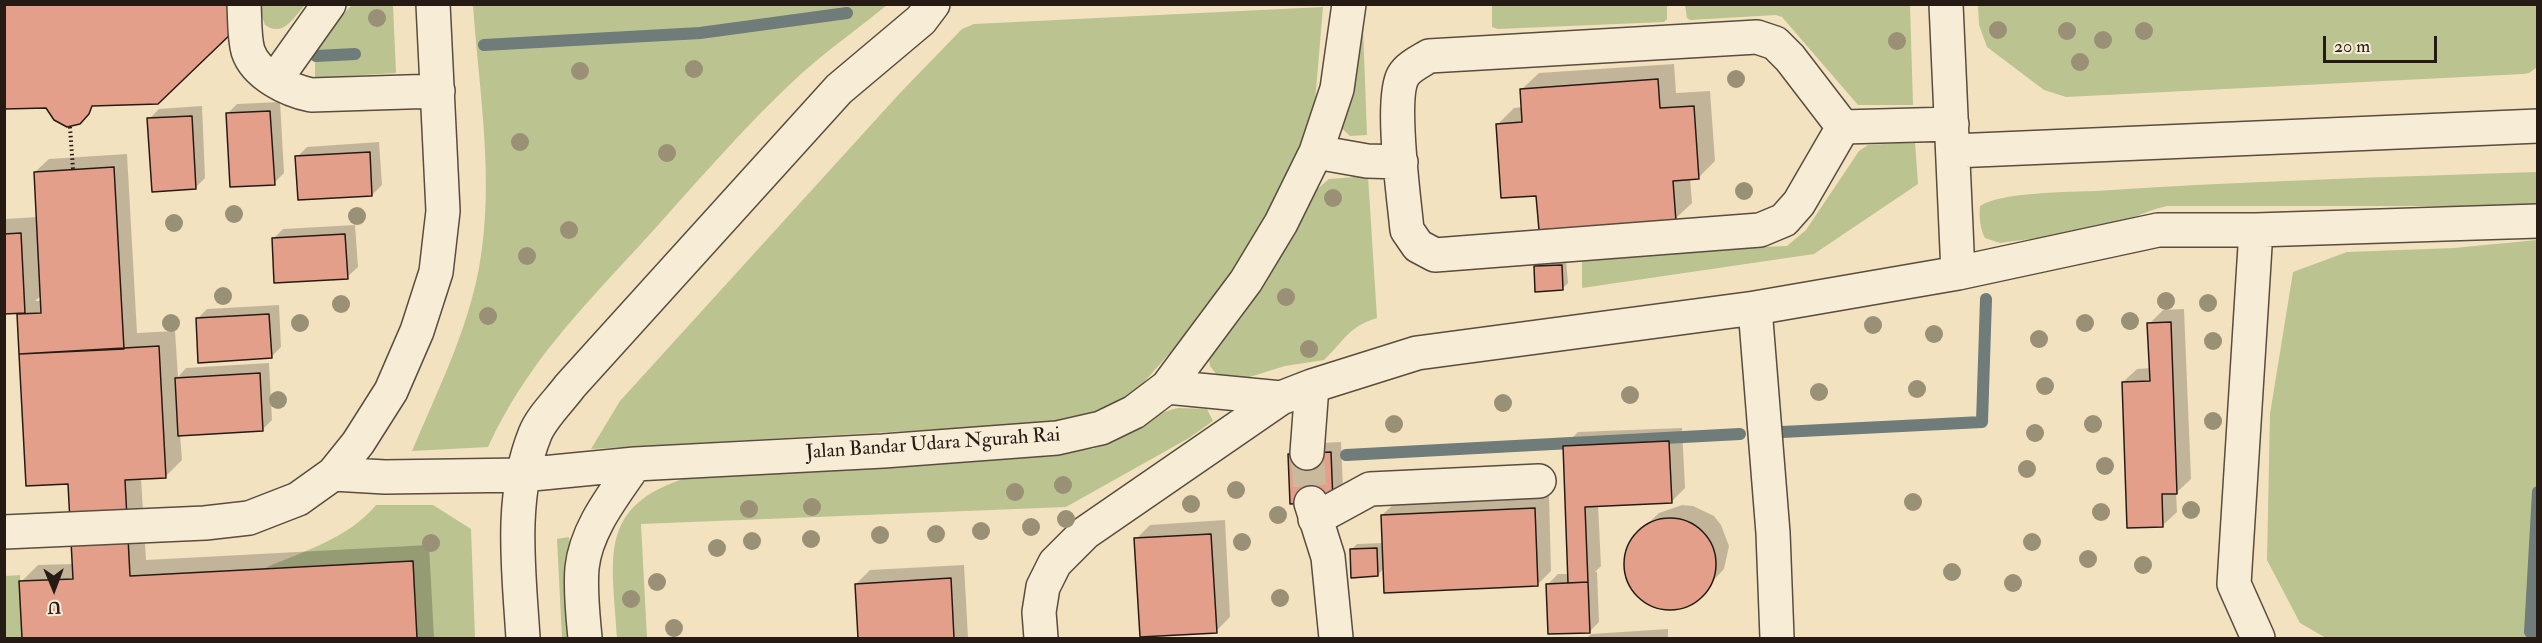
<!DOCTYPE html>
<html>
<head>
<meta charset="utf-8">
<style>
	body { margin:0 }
	#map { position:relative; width:2542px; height:643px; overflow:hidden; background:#f3e2bf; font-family:"IM FELL Double Pica",serif }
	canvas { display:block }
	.frame { position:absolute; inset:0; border:6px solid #251b14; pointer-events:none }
	.north { position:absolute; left:24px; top:559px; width:60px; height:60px; -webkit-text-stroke:4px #f7ecd5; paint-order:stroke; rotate:179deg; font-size:16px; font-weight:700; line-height:24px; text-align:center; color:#251b14 }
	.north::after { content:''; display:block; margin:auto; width:21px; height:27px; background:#251b14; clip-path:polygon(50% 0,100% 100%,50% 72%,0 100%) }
	.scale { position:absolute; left:2323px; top:36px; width:114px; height:27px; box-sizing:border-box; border:3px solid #251b14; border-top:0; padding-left:8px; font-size:18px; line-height:21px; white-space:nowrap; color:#251b14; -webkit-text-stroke:4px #f7ecd5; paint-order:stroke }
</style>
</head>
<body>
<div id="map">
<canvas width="2542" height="643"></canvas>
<div class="frame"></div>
<div class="north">U</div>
<div class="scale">20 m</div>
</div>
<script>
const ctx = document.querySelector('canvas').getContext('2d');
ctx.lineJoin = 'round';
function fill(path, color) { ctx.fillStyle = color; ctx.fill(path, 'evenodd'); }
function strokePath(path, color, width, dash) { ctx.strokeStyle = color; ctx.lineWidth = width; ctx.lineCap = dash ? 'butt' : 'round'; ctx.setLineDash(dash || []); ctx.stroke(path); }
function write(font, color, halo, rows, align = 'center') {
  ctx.font = font + ' "IM FELL Double Pica",serif'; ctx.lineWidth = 5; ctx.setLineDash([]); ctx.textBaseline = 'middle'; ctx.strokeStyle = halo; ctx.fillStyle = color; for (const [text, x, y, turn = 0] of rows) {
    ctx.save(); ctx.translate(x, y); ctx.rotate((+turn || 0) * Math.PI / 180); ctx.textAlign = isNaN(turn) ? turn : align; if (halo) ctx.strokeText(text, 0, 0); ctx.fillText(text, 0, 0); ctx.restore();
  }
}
const green = new Path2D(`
	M258 5H305C294 17 283 38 265 25Z
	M352 5H393L396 73 315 78V48L321 37Z
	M473 5H887C859 28 829 49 802 73 744 126 693 187 640 245 581 309 525 366 488 447L412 451C437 392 467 332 479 268 495 182 479 91 473 5Z
	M1492 5H1667V19L1664 22 1498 29 1492 27Z
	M1685 5H1910L1913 105H1858L1782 17 1776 15 1690 20 1687 18Z
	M1978 5H2537V67L2529 73 2523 74 2066 97 2044 90 1987 47 1979 25Z
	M1323 7 1314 114 1303 155 1252 246 1210 308 1136 391 1115 406 1065 422 591 449 620 401 900 93 962 29 974 24Z
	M1355 27H1363L1367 135 1350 136 1338 125Z
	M1915 142 1918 184 1814 254 1582 288V262L1593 254 1787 246 1806 230 1859 151 1868 145Z
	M2537 172V206H2167C2142 211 2122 225 2097 230 2065 236 2032 238 2000 243L1985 238C1980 229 1979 217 1980 206 2000 192 2070 192 2096 191 2243 181 2390 177 2537 172Z
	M1368 176 1377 318C1348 327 1345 340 1324 360L1285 366 1240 380 1220 379 1210 366 1209 359 1244 314 1280 258 1315 191 1329 179Z
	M2537 240V638H2326L2300 623 2267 560 2270 414 2293 272 2347 252 2454 248Z
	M1178 408 1207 409 1213 421 1189 438 1066 507 641 524 647 638H617C613 559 595 506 689 477L1093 449C1123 437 1146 415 1178 408Z
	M376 505H433L471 529 475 638H417L413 561 265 568C304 551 349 538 376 505Z
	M569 537 575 638H562L557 539Z
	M20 575 22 638H5V576Z`);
const shadow = new Path2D(`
	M1674 64 1676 93 1710 91 1715 161 1698 178H1690L1692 203 1675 219 1537 194 1498 124 1514 108 1523 107 1522 89 1539 73Z
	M280 102 284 173 274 183 227 114 237 104Z
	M202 106 205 178 195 188 149 119 159 109Z
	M379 142 382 185 372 195 297 157 307 147Z
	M127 154 137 333 175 331 178 377 186 368 269 363 272 420 262 430 180 434 182 460 165 477 141 478 146 560 429 545 434 638H24L21 582 38 565 74 564 70 482 18 315 22 312H4V219L38 217 35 172 49 159ZM42 295V301H35Z
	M355 225 358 267 347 277 273 239 283 229Z
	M1566 260 1568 283 1563 288 1535 266 1540 261Z
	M279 305 281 347 271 357 197 319 207 309Z
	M2184 309 2191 479 2176 493 2177 512 2163 525 2123 382 2137 369 2151 368 2149 324 2163 310Z
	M1682 428 1685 488 1671 502 1598 505 1601 566 1595 572H1597L1599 622 1589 632 1548 584 1558 574H1570L1564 446 1578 432Z
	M1341 442 1343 490 1333 500 1289 454 1300 444Z
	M1549 495 1551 571 1537 585 1384 568 1378 575 1352 549 1357 544 1383 543 1382 515 1396 502Z
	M1682 505 1693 506 1714 516 1721 525 1729 546 1724 569 1694 601 1673 608H1661L1640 597 1632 589 1625 567 1626 556 1636 535 1659 513Z
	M1225 520 1230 617 1216 631 1136 539 1150 525Z
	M964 565 968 638H860L856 584 870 570Z
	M1668 629V638H1587L1591 634Z`);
const stream = new Path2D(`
	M484 45 700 33 847 13
	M316 56 355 54
	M1782 432 1982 422 1986 299
	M1346 455 1740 434
	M2538 492 2530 632H2538`);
const building = new Path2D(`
	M4 4H234L235 30 158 104 92 106 89 114 80 124 67 127 54 120 46 108 4 109Z
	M1658 79 1660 108 1694 106 1699 179 1673 181 1676 221 1539 230 1536 196 1501 198 1496 124 1522 122 1520 89Z
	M270 111 275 185 230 187 226 113Z
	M192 116 196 189 152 192 147 118Z
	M370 152 372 196 298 200 295 156Z
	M114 167 124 349 19 354 17 314 41 313 34 172Z
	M21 233 25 313 4 314V234Z
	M345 234 348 279 274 283 272 238Z
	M1562 265 1563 290 1535 292 1534 266Z
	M269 314 272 358 198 363 196 318Z
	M2171 322 2177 494H2162L2163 527 2127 528 2122 382 2150 381 2147 323Z
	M159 346 166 478 125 480 130 576 413 561 417 638H22L19 581 73 579 68 484 26 486 19 354Z
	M260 373 263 431 178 436 175 378Z
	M1669 441 1672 503 1585 507 1588 582 1568 583 1563 446Z
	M1331 452 1333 502 1290 504 1288 454Z
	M1535 508 1538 586 1384 593 1381 515Z
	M1624 564a46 46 0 1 1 92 0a46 46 0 1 1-92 0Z
	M1211 534 1217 633 1140 637 1134 538Z
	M1377 548 1378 576 1351 578 1350 549Z
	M951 578 954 638H858L855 584Z
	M1588 582 1590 633 1548 634 1546 584Z`);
const minorTunnel = new Path2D(`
	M1307 453 1311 503`);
const path = new Path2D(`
	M70 127 73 169`);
const minor = new Path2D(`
	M244 4C245 19 244 37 248 51 256 75 288 90 311 95L438 91
	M1946 4 1958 273
	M1757 37 1775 43 1790 58 1843 127 1799 203 1784 220 1760 230 1435 255 1418 246 1407 230C1404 198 1390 100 1403 76 1408 67 1421 61 1429 56Z
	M275 80 329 4
	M1843 127 1952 124
	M1953 151 2538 126
	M1316 152 1367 161 1401 162
	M2256 230 2234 584 2258 638
	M1755 308 1773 533 1777 638
	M1167 387 1281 398
	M1307 453 1312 386
	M333 474 385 477 522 475 635 464 883 451 1057 438 1101 428 1134 412 1167 387 1246 281 1281 223 1316 152 1337 89 1349 4
	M1311 503 1328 557 1336 638
	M1315 519 1370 489 1539 481
	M4 532 205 523 249 518 298 499 333 474 358 443 391 391 417 331 436 272 443 211 433 4
	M523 638C519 572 509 498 535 434 541 418 559 401 570 386L839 89 921 20 933 4
	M585 638C583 616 580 591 582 568 586 529 614 495 635 464
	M1041 638 1039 612 1043 587 1055 563 1085 533 1281 398 1312 386 1417 353 1755 308 1958 273 2158 230H2256L2538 221`);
const trees = [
	[377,18],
	[1998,30],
	[2067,31],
	[2144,31],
	[2103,40],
	[1897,41],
	[2080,62],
	[694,69],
	[580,71],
	[1736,79],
	[520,142],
	[667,153],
	[1744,191],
	[1333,198],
	[234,214],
	[357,216],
	[174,223],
	[569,230],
	[527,256],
	[223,296],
	[1286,297],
	[2166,301],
	[2208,303],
	[341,304],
	[488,316],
	[2130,321],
	[171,323],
	[300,323],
	[2085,323],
	[1873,325],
	[1934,334],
	[2039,339],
	[2213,341],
	[1309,349],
	[2045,386],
	[1917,389],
	[1819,392],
	[1630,395],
	[278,400],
	[1503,403],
	[2213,421],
	[1394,424],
	[2093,424],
	[2035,433],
	[2105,466],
	[2027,469],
	[1063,485],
	[1236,490],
	[1015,492],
	[1913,502],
	[1191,504],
	[812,507],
	[749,509],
	[2191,510],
	[2101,512],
	[1278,515],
	[1066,519],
	[1031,527],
	[981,531],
	[936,534],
	[880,535],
	[811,539],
	[752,541],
	[1242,542],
	[2032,542],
	[431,543],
	[717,548],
	[2088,559],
	[2143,565],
	[1952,572],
	[657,582],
	[2013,583],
	[1280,598],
	[631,599],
	[674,628]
];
const streetNames = [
	["Jalan Bandar Udara Ngurah Rai",933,445,-4]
];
fill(green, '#bbc391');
fill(shadow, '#0003');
strokePath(stream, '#6f7c79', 12);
fill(building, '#e49f8b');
strokePath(building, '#251b14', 1.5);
strokePath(minorTunnel, '#caba9d', 33, [33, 16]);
strokePath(minor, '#584d3f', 36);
strokePath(path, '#251b14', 4, [1.5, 3]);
strokePath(minor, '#f7ecd5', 33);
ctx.fillStyle = '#9a9076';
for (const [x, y] of trees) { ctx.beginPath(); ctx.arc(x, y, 9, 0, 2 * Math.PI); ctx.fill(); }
write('20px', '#251b14', '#f7ecd5', streetNames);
</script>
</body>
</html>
